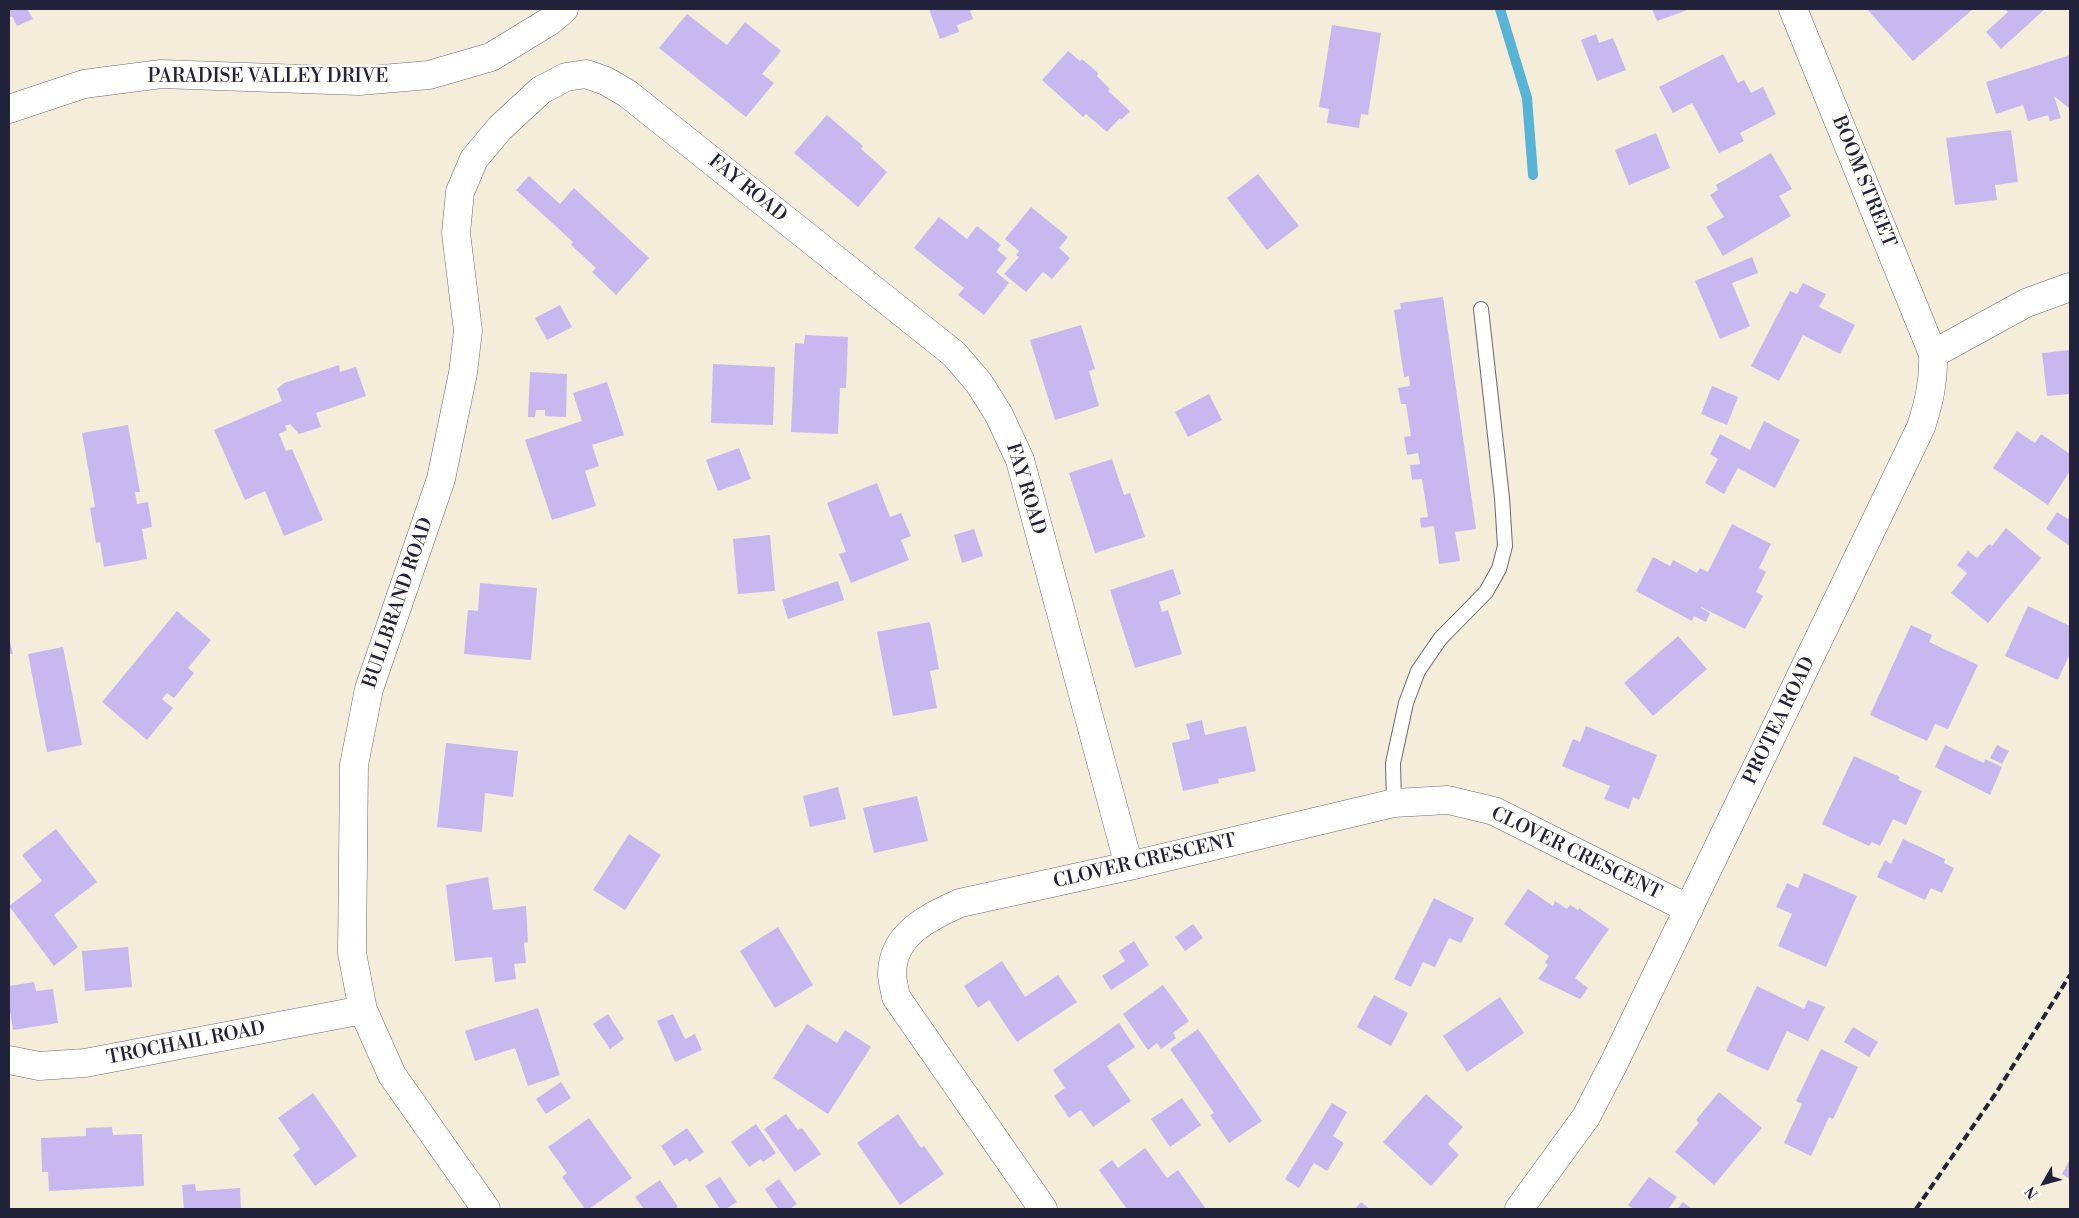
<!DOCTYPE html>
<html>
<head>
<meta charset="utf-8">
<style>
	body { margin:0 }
	#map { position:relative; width:2079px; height:1218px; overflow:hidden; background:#f3edd9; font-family:"Libre Bodoni",serif }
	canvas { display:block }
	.frame { position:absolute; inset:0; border:10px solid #22223b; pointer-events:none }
	.north { position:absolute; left:2019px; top:1158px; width:50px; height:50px; -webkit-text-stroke:4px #fdfcf7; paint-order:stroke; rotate:232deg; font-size:14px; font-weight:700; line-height:20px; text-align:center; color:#22223b }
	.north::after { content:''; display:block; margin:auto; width:18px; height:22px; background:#22223b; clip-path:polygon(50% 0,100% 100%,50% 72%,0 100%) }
</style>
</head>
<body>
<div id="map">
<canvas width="2079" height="1218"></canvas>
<div class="frame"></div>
<div class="north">N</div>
</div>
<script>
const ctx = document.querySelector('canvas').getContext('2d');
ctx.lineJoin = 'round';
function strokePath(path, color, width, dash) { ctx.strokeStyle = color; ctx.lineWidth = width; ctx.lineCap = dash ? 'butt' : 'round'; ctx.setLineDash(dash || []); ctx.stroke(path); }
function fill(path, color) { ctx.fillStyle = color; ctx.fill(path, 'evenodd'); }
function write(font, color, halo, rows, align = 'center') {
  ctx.font = font + ' "Libre Bodoni",serif'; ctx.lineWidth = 4.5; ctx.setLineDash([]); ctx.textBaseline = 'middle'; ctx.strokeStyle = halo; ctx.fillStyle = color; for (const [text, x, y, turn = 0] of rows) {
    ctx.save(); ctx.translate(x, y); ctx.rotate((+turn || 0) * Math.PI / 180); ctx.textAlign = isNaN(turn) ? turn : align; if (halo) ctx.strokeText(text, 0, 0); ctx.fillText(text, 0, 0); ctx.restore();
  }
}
const stream = new Path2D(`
	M1500 9 1527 98 1533 175`);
const building = new Path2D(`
	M9 9H27L33 19 17 26 12 16 9 18Z
	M929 9H976L970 11 973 19 957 25 959 32 940 39Z
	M1652 9H1690L1657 21Z
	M1867 9H1971L1972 10 1913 61Z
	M2005 9H2045L2001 49 1986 32 2008 12Z
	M687 14 727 45 745 22 781 51 762 74 774 83 746 117 659 48Z
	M1332 25 1381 33 1368 115 1361 114 1359 128 1327 123 1329 109 1319 107Z
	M1596 34 1599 43 1613 38 1626 70 1597 81 1581 40Z
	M1068 51 1080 61 1082 59 1098 73 1097 76 1110 89 1108 91 1130 111 1121 120 1120 118 1107 132 1086 114 1083 117 1042 80Z
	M1723 54 1738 83 1744 80 1751 93 1763 87 1776 114 1740 133 1744 141 1719 153 1692 103 1673 113 1659 87Z
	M2070 55V109L2054 96 2061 118 2050 121 2048 115 2028 121 2023 105 1996 114 1986 82Z
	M827 115 863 146 861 149 887 172 858 207 794 153Z
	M2011 130 2018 182 1995 185 1997 200 1955 205 1946 138Z
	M1656 133 1670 168 1629 185 1615 150Z
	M1771 153 1792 189 1779 196 1791 216 1723 256 1706 227 1724 217 1710 195 1718 190 1716 185Z
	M1258 174 1299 226 1267 250 1227 198Z
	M529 176 560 204 574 188 649 258 616 295 592 272 596 268 571 245 573 242 516 190Z
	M1031 207 1068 237 1059 248 1070 258 1052 279 1043 272 1026 292 1004 274 1019 257 1016 255 1019 251 1005 239Z
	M939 217 967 239 977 226 1001 245 997 250 1007 258 996 272 1009 283 984 315 958 295 964 288 914 248Z
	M1752 257 1758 273 1732 283 1750 326 1720 339 1695 281Z
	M1803 283 1826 294 1819 307 1855 325 1840 354 1803 335 1779 381 1751 366 1790 291 1797 294Z
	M1443 297 1476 529 1455 532 1460 561 1439 564 1434 526 1421 528 1420 518 1428 517 1422 479 1412 480 1410 465 1420 464 1418 453 1407 455 1404 437 1411 436 1406 404H1401L1398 388 1410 386 1409 376 1404 377 1394 310 1401 309 1400 303Z
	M560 305 572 327 547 340 535 318Z
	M1081 325 1095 369 1089 371 1099 406 1055 420 1030 340Z
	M805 335 848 337 846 388H840L838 434 791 432 795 343 804 344Z
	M2070 350V394L2047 396 2042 353Z
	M713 364 775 367 773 425 711 423Z
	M339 365 340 372 356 367 366 396 316 413 321 427 299 434 290 424 285 426 287 430 279 434 286 451 292 449 323 520 284 536 265 491 245 500 214 430 282 401 277 389 284 383Z
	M530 372 567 374 566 417 545 416V410H536L535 417H528Z
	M607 382 624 435 592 445 599 466 585 471 596 506 552 520 525 440 582 421 573 393Z
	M1712 386 1738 397 1727 425 1701 414Z
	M1209 394 1222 420 1188 437 1175 412Z
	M1764 421 1800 440 1775 488 1738 468 1724 494 1705 483 1718 459 1710 454 1720 434 1750 450Z
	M128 425 140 492H135L137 504 148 502 152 527 142 529 147 559 104 567 100 542 96 543 90 508 95 507 82 433Z
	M2017 431 2035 443 2041 434 2070 454V471L2048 505 1993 468Z
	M739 448 751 479 718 491 706 460Z
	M1112 459 1124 495 1130 493 1145 537 1095 553 1069 473Z
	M877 483 890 517 901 513 911 536 901 540 909 560 851 583 839 554 846 552 827 503Z
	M2057 512 2068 519 2070 516V546L2046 529Z
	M1732 524 1771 544 1759 568 1766 572 1756 592 1763 596 1745 629 1701 607V608L1710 613 1706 622 1694 616 1692 621 1636 591 1653 557 1670 566 1673 560 1697 573 1700 568 1708 572Z
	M2006 528 2041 558 1988 623 1951 593 1967 573 1957 565 1968 551 1977 558 1989 544 1992 546Z
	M974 529 983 556 962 563 954 535Z
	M770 535 775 591 738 594 733 539Z
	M1173 569 1181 594 1159 602 1162 612 1168 610 1182 654 1135 668 1110 590Z
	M838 581 844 600 788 619 782 600Z
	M480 583 537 588 531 660 464 654 468 610 478 611Z
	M2028 606 2070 626V653L2058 680 2005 656Z
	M177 611 211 640 188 668 194 673 174 698 167 693 162 699 173 708 147 740 102 702Z
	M930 622 939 669 930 671 937 708 893 716 877 632Z
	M1911 625 1932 635 1929 642 1978 665 1948 729 1935 724 1927 741 1870 715Z
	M1678 636 1707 669 1653 716 1624 683Z
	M9 637 13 654H9Z
	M63 647 82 745 47 752 28 654Z
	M1202 720 1205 735 1246 726 1256 771 1218 779 1219 783 1183 791 1172 743 1190 739 1186 724Z
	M1586 726 1657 755 1639 800 1633 797 1629 809 1604 799 1610 786 1562 766 1573 739 1580 742Z
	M446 743 518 751 513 797 485 793 482 832 437 827Z
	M1945 745 1984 763 1985 759 2002 767 1990 795 1935 767Z
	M1997 745 2009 751 2002 764 1990 758Z
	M1854 756 1900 777 1898 780 1922 791 1906 825 1893 819 1880 846 1872 842 1869 846 1822 824Z
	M838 787 846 819 810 827 803 796Z
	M917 796 928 841 874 853 863 808Z
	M56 829 97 882 54 915 78 947 54 966 9 906 42 881 22 855Z
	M629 834 661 855 625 910 593 890Z
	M1903 839 1945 859 1944 863 1954 868 1942 893 1931 888 1925 900 1877 877 1885 860 1891 864Z
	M1804 873 1857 896 1826 967 1778 946 1792 914 1776 907 1787 883 1798 888Z
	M488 877 493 910 526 906 528 942 524 943 526 963 514 964 516 979 495 982 492 957 455 961 446 885Z
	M1528 889 1553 906 1555 901 1567 909 1570 905 1578 910 1579 908 1609 929 1575 978 1588 988 1580 999 1538 979 1548 965 1545 963 1549 956 1504 924Z
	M1434 898 1474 918 1461 943 1449 938 1435 967 1423 962 1411 987 1394 979Z
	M1193 924 1203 938 1185 951 1175 937Z
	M778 927 813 985 775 1008 740 951Z
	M1134 941 1149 965 1111 990 1102 976 1125 961 1119 951Z
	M128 947 132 987 85 991 82 951Z
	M1002 961 1025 997 1058 975 1077 1002 1017 1042 989 1000 978 1008 964 986Z
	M34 982 36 991 53 989 58 1023 13 1030 9 1005V986Z
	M1163 985 1189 1021 1173 1033 1176 1038 1161 1049 1157 1043 1148 1050 1123 1014Z
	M1757 986 1804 1009 1808 1000 1825 1007 1808 1041 1787 1031 1768 1071 1726 1051Z
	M1374 995 1408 1013 1391 1046 1357 1027Z
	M1500 997 1524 1033 1467 1072 1443 1036Z
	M538 1008 560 1075 528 1086 515 1048 475 1061 465 1031Z
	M608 1014 624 1039 610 1049 593 1024Z
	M673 1014 685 1039 695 1034 702 1050 675 1062 657 1021Z
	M1119 1023 1135 1047 1107 1066 1131 1101 1093 1127 1081 1110 1069 1118 1054 1096 1065 1088 1053 1070Z
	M807 1024 837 1043 845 1030 871 1047 828 1114 773 1078Z
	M1853 1027 1878 1042 1869 1057 1844 1042Z
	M1198 1029 1262 1121 1229 1143 1210 1115 1214 1113 1170 1049Z
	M1821 1049 1858 1067 1833 1119 1829 1117 1811 1156 1784 1143 1802 1104 1796 1101Z
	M561 1082 571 1098 546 1114 536 1099Z
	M1719 1092 1762 1128 1714 1185 1675 1152 1699 1123 1696 1120Z
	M313 1093 357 1156 315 1186 293 1155 300 1149 278 1118Z
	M1426 1094 1463 1127 1448 1144 1459 1155 1431 1186 1383 1142Z
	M1182 1098 1201 1125 1170 1147 1151 1119Z
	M1332 1103 1347 1112 1333 1136 1344 1143 1327 1171 1314 1163 1299 1188 1285 1179Z
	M786 1114 798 1130 802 1128 821 1154 795 1172 764 1129Z
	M898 1114 921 1148 924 1146 944 1174 900 1205 857 1143Z
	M589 1118 632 1178 589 1209H585L562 1177 567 1173 548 1147Z
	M756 1124 776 1153 763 1162 761 1159 749 1167 731 1142Z
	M112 1127 113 1135 142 1134 144 1186 49 1191 48 1172H42L41 1138 86 1136V1128Z
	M687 1128 704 1152 689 1162 687 1158 674 1166 661 1146Z
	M1145 1148 1167 1178 1178 1170 1206 1209H1127L1099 1170 1112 1160 1118 1168Z
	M2070 1159V1179L2062 1174Z
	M720 1177 737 1202 726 1209H720L705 1186Z
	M1649 1177 1677 1197 1668 1209H1634L1628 1205Z
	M779 1179 797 1204 790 1209H778L765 1189Z
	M660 1180 678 1207 675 1209H644L635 1197Z
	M195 1184 196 1191 240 1188 241 1209H184L182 1185Z
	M1361 1202 1370 1209H1355Z
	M1683 1202 1692 1209H1677Z`);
const service = new Path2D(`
	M1394 803 1393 763 1406 703 1418 671 1440 639 1486 592 1499 569 1505 546 1502 498 1481 309`);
const minor = new Path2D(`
	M9 109 84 84 161 74 359 81 429 75 491 57 550 21 564 9
	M1933 354 2026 303 2070 287
	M9 1060 39 1066 85 1063 363 1010
	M486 1209 392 1075 363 1010 352 953 354 765 369 689 441 479 463 373 468 331 456 233 460 192 474 159 500 128 541 90 566 77 586 74 606 81 628 94 954 354 979 383 999 415 1020 460 1129 866
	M1043 1209 896 997C895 990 892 981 892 974 892 934 929 917 960 903L1129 866 1394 803 1448 800 1494 811 1689 909
	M1519 1209 1586 1117 1614 1063 1921 427C1929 402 1934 381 1933 354L1793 9`);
const rail = new Path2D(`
	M1916 1209 1996 1093 2070 975`);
const streetNames = [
	["PARADISE VALLEY DRIVE",268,77],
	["BOOM STREET",1863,182,68],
	["FAY ROAD",747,189,39],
	["FAY ROAD",1025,489,73],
	["BULLBRAND ROAD",399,603,-71],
	["PROTEA ROAD",1780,721,-64],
	["CLOVER CRESCENT",1576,854,26],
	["CLOVER CRESCENT",1145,862,-13],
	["TROCHAIL ROAD",186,1044,-11]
];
strokePath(stream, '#58b4d6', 10);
fill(building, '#c7b9f0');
strokePath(service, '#6b6972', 16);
strokePath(minor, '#6b6972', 29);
strokePath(service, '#fff', 14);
strokePath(minor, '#fff', 28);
strokePath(rail, '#22223b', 4, [8, 4]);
write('19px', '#22223b', '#fdfcf7', streetNames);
</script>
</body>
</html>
